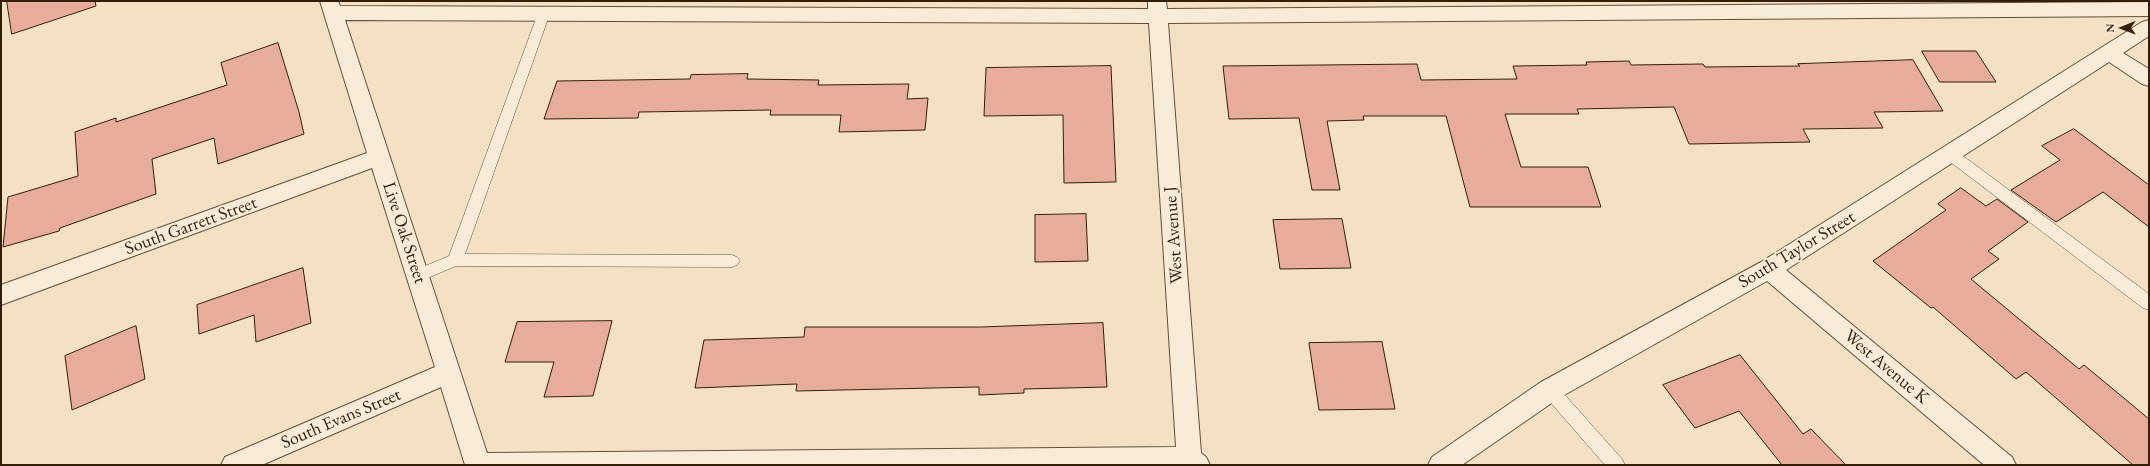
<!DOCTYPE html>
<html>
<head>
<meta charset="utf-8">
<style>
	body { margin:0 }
	#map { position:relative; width:2150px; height:466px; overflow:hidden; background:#f4e1c4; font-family:"EB Garamond",serif }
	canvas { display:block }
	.frame { position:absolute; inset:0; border:2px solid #331f07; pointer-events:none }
	.north { position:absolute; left:2102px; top:8px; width:40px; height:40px; -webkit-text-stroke:3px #f8ecd9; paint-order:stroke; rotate:269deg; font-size:11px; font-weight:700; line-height:16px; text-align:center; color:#331f07 }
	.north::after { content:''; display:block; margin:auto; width:14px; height:18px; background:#331f07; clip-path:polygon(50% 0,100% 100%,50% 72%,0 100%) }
</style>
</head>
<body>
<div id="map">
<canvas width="2150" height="466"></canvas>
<div class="frame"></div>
<div class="north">N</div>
</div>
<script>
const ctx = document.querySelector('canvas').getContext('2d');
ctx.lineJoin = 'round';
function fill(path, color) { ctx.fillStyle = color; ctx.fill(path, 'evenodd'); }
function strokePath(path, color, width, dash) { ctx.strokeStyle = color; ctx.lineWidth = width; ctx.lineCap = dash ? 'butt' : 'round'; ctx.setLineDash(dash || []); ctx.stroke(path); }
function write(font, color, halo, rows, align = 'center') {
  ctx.font = font + ' "EB Garamond",serif'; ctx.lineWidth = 4; ctx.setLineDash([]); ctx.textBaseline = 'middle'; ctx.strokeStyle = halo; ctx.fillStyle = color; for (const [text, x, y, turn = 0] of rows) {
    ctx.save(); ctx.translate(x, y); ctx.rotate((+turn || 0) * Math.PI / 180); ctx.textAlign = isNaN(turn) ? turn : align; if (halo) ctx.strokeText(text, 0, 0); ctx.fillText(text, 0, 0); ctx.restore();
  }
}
const building = new Path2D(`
	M7 1H95L96 6 12 34Z
	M278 43 299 112 304 134 218 164 214 138 152 159 156 194 60 228 59 231 3 247 8 197 78 176 75 132 116 118V122L227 85 221 63Z
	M1922 51H1976L1996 82H1940Z
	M1913 60 1943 111 1874 112 1883 128 1803 129 1810 142 1689 144 1674 107 1577 109 1579 114H1505L1521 167H1588L1601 207H1470L1446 116H1363L1364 120 1327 121 1340 190H1312L1299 118 1229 119 1223 66 1417 64 1421 80 1517 79 1513 66 1587 65 1586 62 1629 61 1631 65 1703 64 1705 67 1800 66 1798 64Z
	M1111 66 1116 182 1064 183 1063 115 984 116 986 68Z
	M748 74 747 79 819 80 818 85 909 84 907 99 928 98 925 130 839 132 841 115H770L771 110 639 112 638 118 544 119 557 81 690 79 691 75Z
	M2074 129 2149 185V227L2103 192 2056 222 2011 190 2060 160 2042 146Z
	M1961 188 1986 206 1997 199 2028 222 1988 251 1999 259 1971 279 2079 369 2084 365 2149 419V465H2133L2026 372 2016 379 1933 307 1931 308 1873 261 1946 210 1938 204Z
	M1086 214 1088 261 1035 262V215Z
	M1342 219 1351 268 1280 269 1273 220Z
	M303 268 311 323 256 342 254 315 199 334 197 305Z
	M612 321 593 396 544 397 554 362H505L517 322Z
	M1103 323 1107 387 1024 389V393L979 395V387L796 391 797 384 695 388 704 340 804 337 805 327H980Z
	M136 326 145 379 72 410 65 356Z
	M1382 342 1395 409 1319 410 1309 343Z
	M1740 355 1803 434 1811 429 1846 465H1782L1739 411 1695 428 1663 385Z`);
const service = new Path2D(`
	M544 8 549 10 550 13 465 254 732 255 737 257 740 261 737 265 732 267 456 266 418 282 413 281 410 276 413 271 449 256 538 13 539 10Z
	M1950 149 1955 150 2149 294V310L2143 308 1945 158 1943 154 1945 150Z
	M1550 383 1556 385 1622 459 1625 465H1605L1544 395 1542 390 1544 385Z`);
const minor = new Path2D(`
	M320 1H338L340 6 1148 9V1H1166L1167 9 2149 2V16L1168 23 1201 453 1206 457 1210 465H465L441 387 262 465H221L225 457 435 367 372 168 1 305V285L367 153ZM345 20 1149 23 1176 447 487 453Z
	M2149 20V36L2123 53 2149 69V86L2142 84 2109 62 1786 270 2012 457 2016 465H1984L1767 281 1559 398 1462 465H1428L1432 457 1541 382 1761 262 2142 22Z`);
const streetNames = [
	["South Garrett Street",191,226,-20],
	["Live Oak Street",404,233,72],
	["West Avenue J",1174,235,-94],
	["South Taylor Street",1797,250,-31],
	["West Avenue K",1886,367,40],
	["South Evans Street",341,419,-23]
];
fill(building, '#e8ac9b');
strokePath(building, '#331f07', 1);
strokePath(service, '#635036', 1);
strokePath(minor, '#635036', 2);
fill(service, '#f8ecd9');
fill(minor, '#f8ecd9');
write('18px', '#331f07', '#f8ecd9', streetNames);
</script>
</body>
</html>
